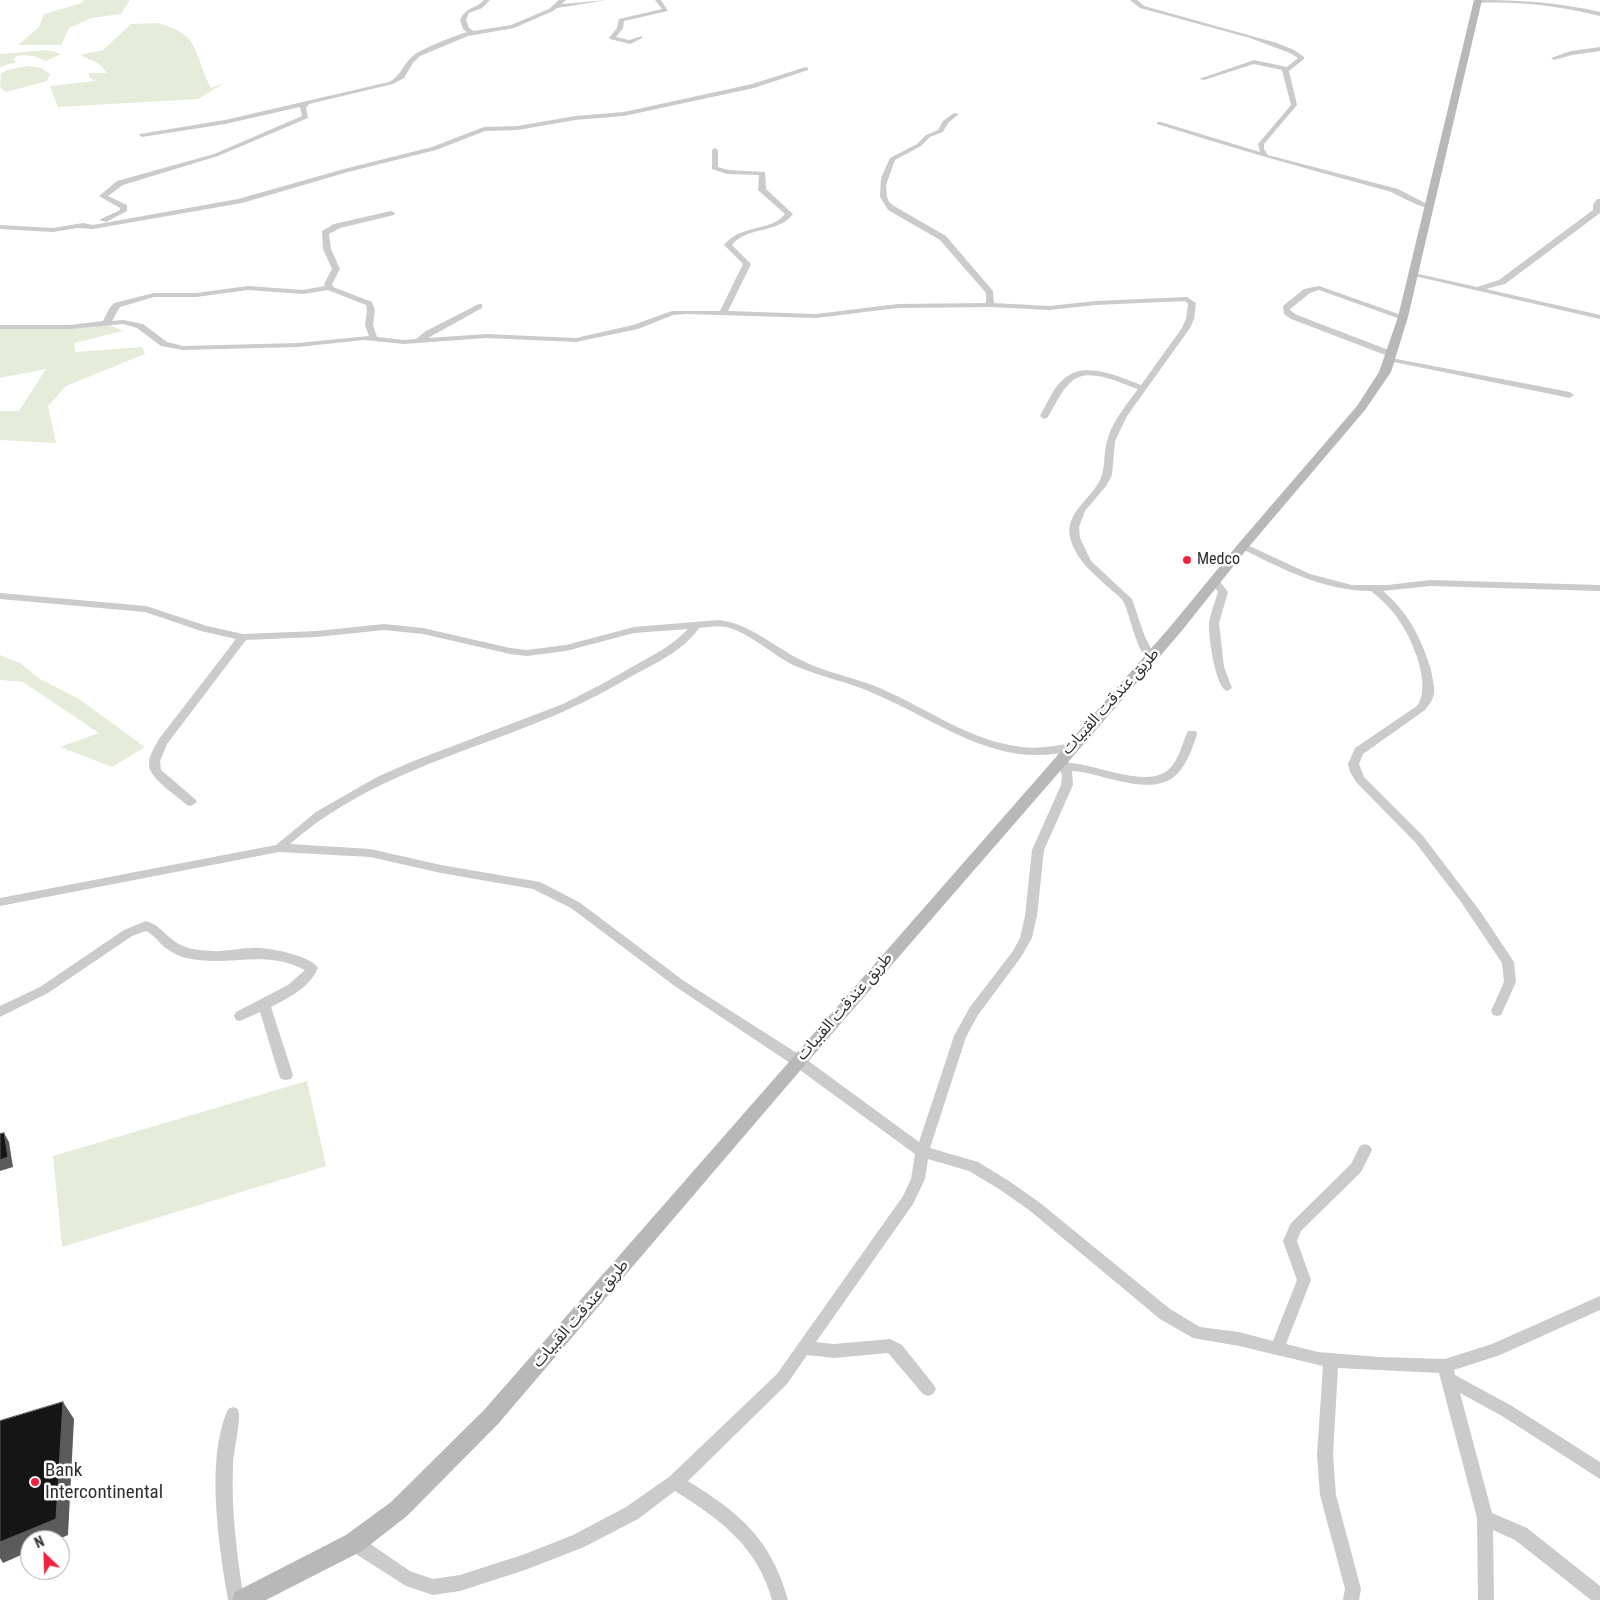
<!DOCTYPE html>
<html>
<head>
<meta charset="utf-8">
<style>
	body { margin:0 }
	#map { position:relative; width:1600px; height:1600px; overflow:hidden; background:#fff; font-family:"Roboto Condensed",sans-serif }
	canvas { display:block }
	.north { position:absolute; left:20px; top:1530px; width:50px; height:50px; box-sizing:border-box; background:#fff; border:1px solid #ababab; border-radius:50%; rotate:336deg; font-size:14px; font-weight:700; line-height:20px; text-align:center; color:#2e2e2e }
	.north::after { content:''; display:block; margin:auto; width:18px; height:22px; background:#f32140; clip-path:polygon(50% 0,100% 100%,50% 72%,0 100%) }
</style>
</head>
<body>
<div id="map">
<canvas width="1600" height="1600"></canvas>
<div class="north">N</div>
</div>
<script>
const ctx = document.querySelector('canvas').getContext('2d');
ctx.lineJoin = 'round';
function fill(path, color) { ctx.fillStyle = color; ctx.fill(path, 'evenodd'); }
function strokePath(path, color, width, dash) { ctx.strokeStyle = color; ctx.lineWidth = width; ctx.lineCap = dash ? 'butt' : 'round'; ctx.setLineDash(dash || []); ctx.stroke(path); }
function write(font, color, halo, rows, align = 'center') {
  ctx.font = font + ' "Roboto Condensed","Noto Sans Arabic",sans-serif'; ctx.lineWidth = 5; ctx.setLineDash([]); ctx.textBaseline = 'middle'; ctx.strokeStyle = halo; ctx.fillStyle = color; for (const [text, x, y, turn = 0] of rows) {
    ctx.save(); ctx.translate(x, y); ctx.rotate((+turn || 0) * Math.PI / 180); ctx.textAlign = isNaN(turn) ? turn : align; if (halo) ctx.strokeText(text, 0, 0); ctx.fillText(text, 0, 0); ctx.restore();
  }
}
const green = new Path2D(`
	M84 0H130L121 14 91 18 69 28 61 45H18L39 27 44 14 82 3Z
	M157 23C202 34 193 54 211 88L224 83 198 99 58 107 50 86 95 81 89 77V73H107L99 64 80 55 103 50 131 24Z
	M47 50 61 54 46 61C36 57 22 51 13 59L16 62 0 67V54Z
	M28 66 41 68 50 74 47 81 6 92 0 87 1 74 7 70Z
	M110 325 123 331 74 343 75 352 142 347 145 354 66 386 48 406 56 443 0 440V411H19L46 369 0 378V329Z
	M0 655 20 663 40 679 79 699 145 747 112 767 60 747 99 733 23 682 0 680Z
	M307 1081 326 1166 62 1247 53 1156Z`);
const minor = new Path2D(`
	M484 0H490L482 8 469 13 466 20 469 28 474 31 511 25 549 9 559 0H566L562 4 607 0 557 8 553 11 514 28 468 36 420 56 413 63 404 78 393 84 309 104 306 108 308 118 218 156 123 185 108 196 127 205V211L106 222 99 220 120 210V208L99 196 117 181 214 154 302 116 300 107 225 124 142 137 139 135 140 134 225 120 389 82C402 75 402 65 413 56 422 48 455 36 467 32L463 29 460 20C467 6 474 10 484 0Z
	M655 0H661L668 11 624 21 623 28 616 37 629 40 642 36V38L630 44 610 39 609 38 617 28 619 19 662 9Z
	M1130 0H1137L1144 6 1277 43 1294 50 1304 57V59L1289 71 1297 105 1264 144V149L1268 155 1398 189 1433 207C1425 212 1398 194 1388 191 1310 170 1233 148 1157 124V122H1161L1260 152 1258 144 1291 105 1282 70 1254 64 1204 80 1199 79 1254 60 1287 67 1298 58 1290 53 1250 38 1140 8Z
	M1476 0C1520 0 1556 2 1600 12V16C1560 6 1519 1 1478 3Z
	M1600 47V51L1572 55 1554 60 1551 58 1571 51Z
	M806 67 808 68V70L754 88 624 116 575 120 518 130 485 131 436 150 348 172 242 203 93 229 77 228 53 232 0 229V225L53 228 83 223 93 225 238 199 344 169 432 147 484 127 518 126 575 116 624 112 752 84Z
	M954 113 959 114 948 123 943 132 930 137 921 146 895 160 886 185 887 197 889 202 894 206 946 236 993 291 994 303 1049 306 1096 301 1187 297 1196 303 1194 319 1190 328 1127 416 1115 441 1112 475 1106 486 1085 511 1079 527 1080 538 1091 561 1132 599 1145 637 1156 658 1155 660 1151 661C1137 657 1130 613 1123 601 1120 596 1113 592 1109 588 1093 573 1075 559 1070 537 1065 514 1089 500 1099 482 1106 470 1103 455 1107 441 1112 422 1126 405 1138 389 1119 383 1088 366 1071 382 1060 392 1055 406 1047 418L1044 419 1040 416C1047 403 1054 386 1066 377 1087 361 1120 377 1141 385L1182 328 1186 319 1188 304 1185 301 1096 305 1049 310 990 307 898 308 816 318 686 314 673 315 638 329 576 342 486 338 404 344 364 340 298 347 183 350 161 346 137 328 123 324 70 329H0V325H70L103 321 109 309 114 303 154 293H196L248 286 303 290 325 286 324 284 332 269 323 249 322 231 334 224 391 211 395 213 394 215 340 228 329 234 331 249 340 269 332 284 333 287 372 302 375 310 373 325 377 337 404 340 416 339 426 331 479 304H482V308L428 338 486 334 576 338 633 325 672 311H720L743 264 724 245C740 224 771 232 785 214L758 190 759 175 727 174 712 169V150L715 148 718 150V167L728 170 765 172 766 189 793 214C778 234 747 226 732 245L751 264 728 311 816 314 898 304 986 303V293L940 240 888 210 880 197 881 178 890 158 917 144 926 135 938 130 943 121ZM248 290 303 294 328 290 366 305 367 310 365 325 369 336 298 343 183 346 167 342 143 324 123 320 112 321 120 307 154 297H196Z
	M1597 199H1600V213L1505 284 1486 289 1600 315V319L1410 275 1414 273 1477 287 1499 280 1593 210V205Z
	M1319 286 1407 317 1400 319 1319 290 1310 293 1290 309 1291 311 1297 315 1394 352V356H1388L1291 319 1284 314 1283 306 1304 289Z
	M1386 357 1570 392 1574 395 1570 398 1389 361H1386Z
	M1243 543 1310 574 1352 585H1388L1430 580 1600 585V591L1430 586 1383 591C1408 612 1422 639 1431 670 1432 677 1435 686 1434 693 1433 700 1429 705 1425 710L1363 754 1359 764 1364 777 1423 836 1480 911 1514 962 1516 982 1501 1015 1497 1016 1493 1015 1491 1011 1504 982 1502 963 1461 902 1415 842 1356 782 1350 772 1348 764 1355 748 1417 706C1432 686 1413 641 1400 622 1393 610 1382 600 1371 591 1323 591 1281 568 1240 548L1238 546Z
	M1215 578 1218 579 1228 592 1219 623 1224 667 1232 688 1227 691C1215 688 1208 634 1209 622 1211 612 1215 602 1218 592L1210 581Z
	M0 593 146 606 207 626 243 634 317 631 384 624 423 628 510 648 527 650 566 645 634 627 718 620C749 623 773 646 799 659 825 673 855 677 882 689 928 709 970 741 1022 747 1039 749 1055 746 1071 743L1075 744 1076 747 1075 750C998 771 941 722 875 694 849 682 821 677 795 666 774 656 747 631 726 627 717 625 708 627 699 628 683 651 656 663 632 676 598 696 563 713 526 727 444 759 358 784 290 844L370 849 441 865 540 882 579 902 684 981 803 1057 919 1142 954 1036 970 1007 1013 951 1020 938 1025 916 1032 850 1061 785 1062 776 1057 757 1058 754H1066L1069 763C1097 764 1151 791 1171 767 1180 757 1182 743 1188 731H1196L1197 734C1193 747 1188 761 1179 772 1155 801 1102 772 1072 771L1073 785 1044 850 1037 916 1032 938 1021 957 978 1015 966 1037 930 1148 978 1162 1009 1181 1039 1202 1170 1309 1200 1327 1239 1332 1273 1341 1297 1280 1283 1241 1291 1223 1351 1164 1360 1146 1365 1144 1370 1146 1372 1150 1361 1172 1301 1231 1297 1241 1311 1280 1286 1344 1318 1352 1379 1357 1445 1359 1492 1344 1600 1296V1310L1500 1355 1454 1370 1455 1375 1512 1406 1600 1462V1479L1502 1416 1460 1393 1492 1513 1527 1528 1600 1586V1600H1591L1515 1540 1493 1530 1494 1600H1478L1477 1518 1439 1373 1338 1368 1333 1455 1336 1495 1361 1589 1359 1600H1343L1345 1589 1320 1495 1317 1455 1323 1366 1239 1346 1193 1338 1160 1319 1029 1210 999 1189 969 1171 928 1159 925 1179 913 1204 816 1342 834 1344 890 1339 902 1345 933 1384 936 1389 933 1394 928 1396 923 1394 888 1353 834 1358 807 1355 787 1384 688 1481C740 1513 771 1539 788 1600H772C757 1546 721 1520 675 1491L638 1519 584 1547 525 1570 460 1591 433 1595 406 1586 348 1549 346 1543 348 1537 354 1535 360 1537 410 1571 433 1579 460 1575 525 1554 573 1535 626 1507 669 1477 777 1374 903 1196 911 1179 915 1154 793 1065 676 987 571 908 533 889 441 873 370 857 279 852 0 906V898L276 845 316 812 377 777 411 762 563 704 602 684 662 650 675 641 688 629 634 633 566 651 527 656 510 654 423 634 384 630 317 637 246 640 167 744 160 761 161 770 195 799 197 802 191 806 187 805C177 796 149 778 149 765 148 756 155 747 159 739L236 639 201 631 145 612 0 599Z
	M146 921C161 926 163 933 174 941 185 949 197 950 211 951 227 952 244 947 261 948 274 949 311 956 318 968 309 988 290 997 271 1007L293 1075 291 1079 286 1080 281 1079 279 1075 260 1012 240 1021 236 1020 234 1016 236 1012 288 985 305 970C264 948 228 968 187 958 180 957 169 951 163 946 158 941 153 934 146 931L132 936 48 993 0 1017V1006L40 987 124 930Z
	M233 1407 238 1409C242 1418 233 1452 233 1466 231 1511 237 1555 244 1600H228C219 1546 205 1460 228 1409Z`);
const secondary = new Path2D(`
	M1474 0H1482L1408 317 1391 372 1365 410 1247 549 1180 633 804 1066 498 1424 407 1516 362 1551 266 1600H232L235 1592 346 1535 391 1502 484 1410 1170 627 1239 543 1357 406 1379 372 1398 317Z`);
const shadedWall = new Path2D(`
	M4 1133 9 1142 13 1167 0 1171V1160Z
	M63 1402 74 1419 68 1535 57 1540H30V1551L3 1563 0 1558V1542Z`);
const building = new Path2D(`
	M4 1133 8 1157 0 1160V1134Z
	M63 1402 56 1519 0 1542V1421Z`);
const markers = [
	[1187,560,5,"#f32140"],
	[35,1482,5,"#f32140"]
];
const poiNames = [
	["Medco",1197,560]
];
const streetNames = [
	["طريق عندقت القبيات",1111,702,-48],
	["طريق عندقت القبيات",845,1007,-49],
	["طريق عندقت القبيات",581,1314,-49]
];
const nearPoinames = [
	["Bank",45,1471],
	["Intercontinental",45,1493]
];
fill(green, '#e5ecda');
fill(minor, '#cbcbcb');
fill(secondary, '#b8b8b8');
fill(shadedWall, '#5b5b5b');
fill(building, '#151515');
strokePath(building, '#5b5b5b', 1);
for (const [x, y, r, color] of markers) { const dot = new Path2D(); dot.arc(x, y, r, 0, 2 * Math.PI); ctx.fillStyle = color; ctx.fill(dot); strokePath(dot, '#fff', 2); }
write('16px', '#2e2e2e', '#fff', poiNames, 'left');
write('16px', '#2e2e2e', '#fff', streetNames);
write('19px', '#2e2e2e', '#fff', nearPoinames, 'left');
</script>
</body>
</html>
